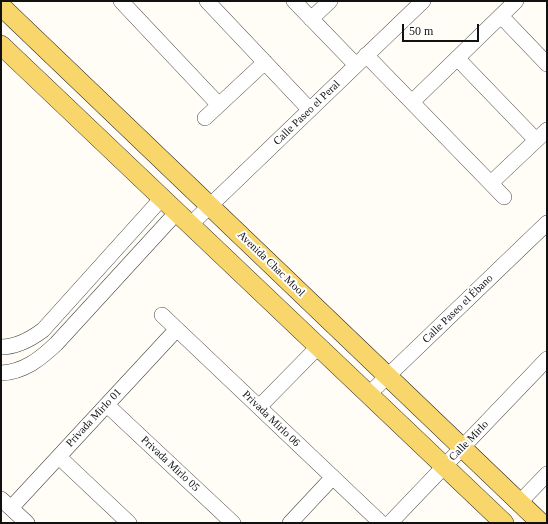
<!DOCTYPE html>
<html>
<head>
<meta charset="utf-8">
<style>
	body { margin:0 }
	#map { position:relative; width:548px; height:524px; overflow:hidden; background:#fffdf5; font-family:Georgia,serif }
	canvas { display:block }
	.frame { position:absolute; inset:0; border:2px solid #111; pointer-events:none }
	.scale { position:absolute; left:402px; top:24px; width:77px; height:18px; box-sizing:border-box; border:2px solid #111; border-top:0; padding-left:5px; font-size:12px; line-height:14px; white-space:nowrap; color:#111; -webkit-text-stroke:3px #fff; paint-order:stroke }
</style>
</head>
<body>
<div id="map">
<canvas width="548" height="524"></canvas>
<div class="frame"></div>
<div class="scale">50 m</div>
</div>
<script>
const ctx = document.querySelector('canvas').getContext('2d');
ctx.lineJoin = 'round';
function strokePath(path, color, width, dash) { ctx.strokeStyle = color; ctx.lineWidth = width; ctx.lineCap = dash ? 'butt' : 'round'; ctx.setLineDash(dash || []); ctx.stroke(path); }
function write(font, color, halo, rows, align = 'center') {
  ctx.font = font + ' Georgia,serif'; ctx.lineWidth = 4; ctx.setLineDash([]); ctx.textBaseline = 'middle'; ctx.strokeStyle = halo; ctx.fillStyle = color; for (const [text, x, y, turn = 0] of rows) {
    ctx.save(); ctx.translate(x, y); ctx.rotate((+turn || 0) * Math.PI / 180); ctx.textAlign = isNaN(turn) ? turn : align; if (halo) ctx.strokeText(text, 0, 0); ctx.fillText(text, 0, 0); ctx.restore();
  }
}
const minor = new Path2D(`
	M121 1 219 105
	M207 1 310 110
	M294 1 356 65
	M501 16 547 64
	M311 19 330 1
	M366 55 504 197
	M457 58 536 140
	M412 102 516 1
	M205 118 265 62
	M491 183 547 130
	M190 225 423 1
	M162 315 380 522
	M1 347C16 347 31 339 43 330L162 198
	M1 373C24 372 40 359 56 344L177 212
	M369 394 547 223
	M107 405 233 523
	M259 407 319 346
	M59 457 129 523
	M1 499 27 523
	M520 502 547 474
	M11 508 177 329
	M290 523 333 477
	M390 523 547 359`);
const major = new Path2D(`
	M1 6 541 523
	M1 45 504 523`);
const streetNames = [
	["Calle Paseo el Peral",307,113,-44],
	["Avenida Chac Mool",271,264,44],
	["Calle Paseo el Ébano",458,309,-44],
	["Privada Mirlo 01",94,418,-47],
	["Privada Mirlo 06",271,419,44],
	["Calle Mirlo",469,441,-46],
	["Privada Mirlo 05",170,464,43]
];
strokePath(minor, '#444', 16);
strokePath(major, '#222', 20);
strokePath(minor, '#fff', 15);
strokePath(major, '#f9d66b', 19);
write('11px', '#111', '#fff', streetNames);
</script>
</body>
</html>
